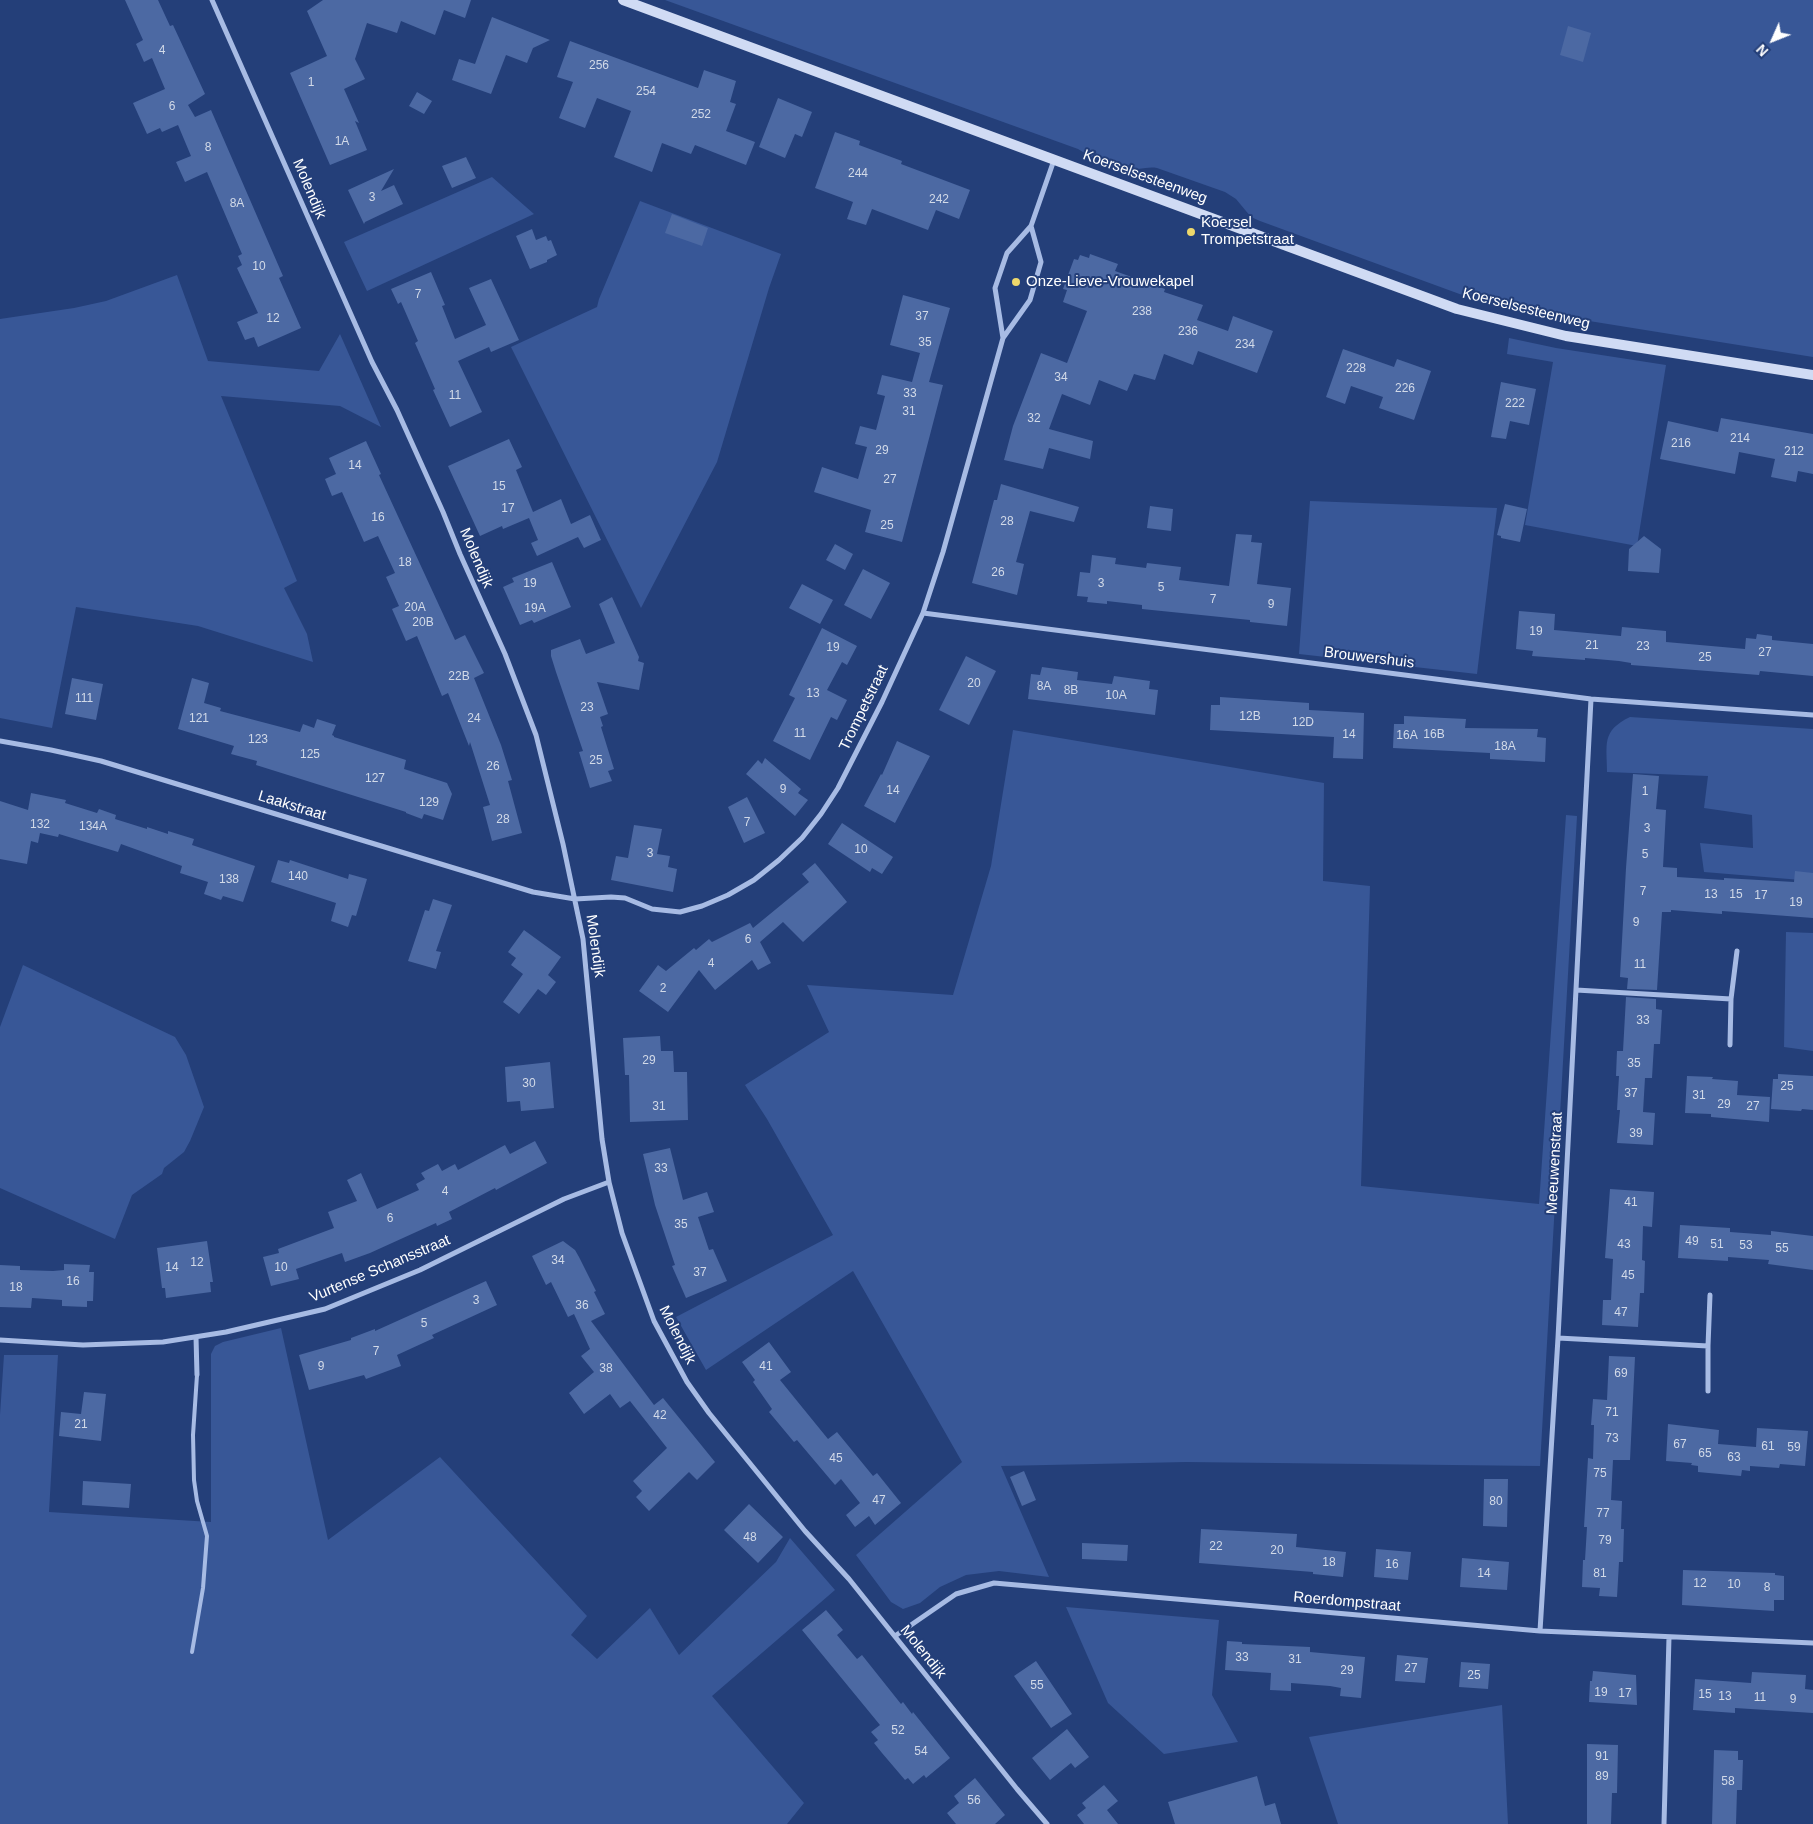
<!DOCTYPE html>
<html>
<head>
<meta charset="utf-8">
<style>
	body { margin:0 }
	#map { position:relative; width:1813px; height:1824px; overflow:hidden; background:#243f79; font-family:Helvetica,sans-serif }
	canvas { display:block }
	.north { position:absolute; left:1748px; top:15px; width:50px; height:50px; -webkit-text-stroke:4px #243f79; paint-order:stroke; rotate:226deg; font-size:14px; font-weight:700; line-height:20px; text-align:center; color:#fff }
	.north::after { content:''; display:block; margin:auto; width:18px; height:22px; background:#fff; clip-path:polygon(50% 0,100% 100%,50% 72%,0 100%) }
</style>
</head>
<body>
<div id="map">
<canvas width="1813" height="1824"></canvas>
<div class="north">N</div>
</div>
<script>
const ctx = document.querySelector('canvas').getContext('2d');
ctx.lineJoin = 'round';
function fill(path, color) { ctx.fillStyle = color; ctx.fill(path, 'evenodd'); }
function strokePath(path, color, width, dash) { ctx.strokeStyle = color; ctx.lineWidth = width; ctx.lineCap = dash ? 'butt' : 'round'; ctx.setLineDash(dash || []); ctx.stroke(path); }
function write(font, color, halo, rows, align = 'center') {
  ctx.font = font + ' Helvetica,sans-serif'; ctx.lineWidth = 4; ctx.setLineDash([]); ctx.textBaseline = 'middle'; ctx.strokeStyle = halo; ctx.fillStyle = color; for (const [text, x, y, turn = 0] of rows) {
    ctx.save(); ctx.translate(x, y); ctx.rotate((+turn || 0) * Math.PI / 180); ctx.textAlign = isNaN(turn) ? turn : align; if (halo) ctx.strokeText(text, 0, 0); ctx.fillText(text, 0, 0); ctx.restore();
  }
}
const green = new Path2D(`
	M665 0H1813V357L1527 311 1465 296 1260 221 1251 217 1236 199 1225 192 1157 168C1146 166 1136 171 1125 170 1108 169 1092 157 1078 149Z
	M492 177 534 214 367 291 344 242Z
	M640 201 781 254 769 288 717 462 641 608 511 347 597 307 599 299Z
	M177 275 208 361 319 371 340 334 381 427 340 406 221 396 297 581 284 588 307 634 313 662 198 626 76 607 52 728 0 718V319L74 308 106 301Z
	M1509 338 1556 348 1666 365 1637 546 1525 525 1553 362 1507 354Z
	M1310 501 1497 508 1477 674 1299 654Z
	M1630 717 1813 729V881L1704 872 1700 843 1753 848 1752 815 1704 808 1708 776 1607 772C1607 744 1601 731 1630 717Z
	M1013 730 1324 783 1323 881 1370 886 1361 1186 1539 1204 1566 815 1577 816 1540 1466 1186 1462 1001 1466 1049 1577 999 1571 966 1575 940 1587 920 1603 903 1609 891 1602 856 1555 962 1462 853 1271 706 1370 676 1317 833 1235 767 1119 745 1085 829 1032 807 985 953 995 991 866Z
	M1786 932 1813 933V1051L1784 1047Z
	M23 965 175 1037 186 1055 204 1107 190 1141 184 1152 164 1168 162 1174 132 1195 115 1239 0 1188V1027Z
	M281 1328 328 1540 440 1457 587 1616 571 1635 597 1659 650 1608 679 1655 776 1562 790 1538 835 1590 712 1696 804 1803 787 1824H0V1415L4 1355H58L49 1512 211 1522V1354L215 1346 223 1342Z
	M1066 1607 1219 1620 1212 1695 1238 1742 1164 1754 1108 1703Z
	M1502 1705 1508 1824H1338L1309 1737Z`);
const building = new Path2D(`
	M125 0H158L170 26 173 25 205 94 188 105 195 117 211 110 283 276 279 278 301 328 258 347 254 337 245 340 237 322 258 313 237 268 242 265 238 256 242 254 207 172 185 182 176 162 191 156 178 125 162 132 160 128 147 134 133 103 165 89 152 58 144 62 136 44 143 40Z
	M323 0H471L465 18 444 10 435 35 401 21 397 33 367 23 355 59 365 79 344 89 359 123 355 121 367 150 330 165 290 73 327 56 307 11Z
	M492 17 550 40 533 48 527 63 506 55 491 94 452 80 459 59 475 64Z
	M1568 26 1591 33 1583 62 1560 55Z
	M570 41 698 88 704 70 736 81 730 102 736 104 726 131 755 142 746 165 695 145 691 154 662 143 652 172 614 157 631 111 597 98 585 128 559 118 573 82 557 77Z
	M417 92 432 101 424 114 409 106Z
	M778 98 812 112 802 137 795 134 785 158 759 147Z
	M835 132 860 141 859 145 902 161 901 164 970 190 959 219 936 210 928 230 872 209 866 225 847 219 853 202 815 188Z
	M466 157 476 178 452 188 442 166Z
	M394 169 381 191 394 185 403 204 365 222 364 224 348 190Z
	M672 214 708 228 702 246 665 233Z
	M532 229 536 240 546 236 548 241 551 240 557 255 547 260V262L530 269 516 236Z
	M1090 254 1118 264 1115 271 1165 289 1164 292 1203 305 1197 320 1228 331 1233 316 1273 331 1257 373 1198 351 1193 365 1164 354 1155 380 1134 374 1127 391 1099 380 1090 405 1062 394 1049 429 1093 441 1090 459 1049 448 1043 469 1004 460 1013 426 1041 353 1067 363 1087 311 1063 302 1067 290 1063 289 1074 259 1078 260 1080 255 1089 258Z
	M431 272 445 305 442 306 455 339 486 325 469 288 491 279 519 340 491 352 489 347 458 361 482 412 450 427 433 390 435 389 415 343 418 341 401 302 398 304 391 289Z
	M903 295 950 308 929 382 943 385 902 542 865 532 871 510 814 492 822 467 858 479 867 447 855 444 860 426 876 430 885 396 877 394 882 375 912 382 920 353 890 345Z
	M1343 349 1394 367 1397 359 1431 371 1414 420 1379 408 1383 397 1351 386 1345 404 1326 397Z
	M1501 382 1536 389 1529 425 1510 421 1506 439 1491 437Z
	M1721 418 1813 434V474L1798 471 1796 482 1771 477 1775 459 1739 452 1735 474 1660 459 1668 421 1718 432Z
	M509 439 522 467 516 470 533 512 561 499 571 524 590 515 601 540 584 548 578 537 537 556 531 543 538 540 529 518 503 529 502 526 480 536 448 466Z
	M366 441 381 474 379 475 455 640 465 635 484 673 474 678 501 745 512 780 508 781 522 833 492 841 483 807 490 805 470 742 469 746 448 693 442 696 417 636 406 641 392 609 399 606 386 577 395 573 378 536 364 542 342 492 332 496 325 479 336 474 329 458Z
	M1001 484 1079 507 1074 522 1030 511 1016 562 1024 564 1017 595 972 583 994 500H997Z
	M1505 504 1527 509 1520 542 1501 538V536L1497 535Z
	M1150 506 1173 509 1171 531 1147 528Z
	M1236 534 1252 535 1251 542 1262 543 1257 584 1291 588 1287 626 1250 622V620L1142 609V605L1107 601V604L1087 602 1088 597 1077 596 1080 572 1090 573 1092 555 1116 558 1115 564 1146 568 1147 563 1181 567 1179 580 1229 586Z
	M1644 536 1661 549 1659 573 1628 571 1629 549Z
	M835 544 853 554 845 570 826 560Z
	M552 562 571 607 534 623 532 620 520 625 503 587 514 582 512 578Z
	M863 569 890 583 871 619 844 605Z
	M802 584 833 600 820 624 789 608Z
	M612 597 639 657 638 661 644 663 639 690 597 682 608 714 600 717 603 726 601 727 614 769 608 771 612 781 590 788 579 752 583 751 556 672 551 656V650L580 639 586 654 615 643 599 604Z
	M1519 611 1555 614 1554 630 1621 636 1622 627 1666 631V642L1745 649 1746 638 1756 639 1757 634 1772 636V640L1813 644V676L1760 671 1759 675 1631 665V663L1619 661 1585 658V660L1532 656 1533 651 1516 649Z
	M822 628 857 646 847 665 842 662 827 690 847 700 837 720 831 717 810 760 773 741 795 698 789 695Z
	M966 656 996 671 969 725 939 710Z
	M1042 667 1078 672 1077 680 1112 684 1114 676 1150 681 1149 689 1158 690 1155 715 1028 699 1031 674 1040 675Z
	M72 678 103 684 96 720 65 714Z
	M192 678 209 683 204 703 221 708 220 711 300 732 303 724 314 728 317 719 336 725 332 735 334 736V737L406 760 404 769 447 783 452 794 443 820 424 814 422 819 406 813V812L256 765 257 761 231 754 234 746 178 729Z
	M1220 697 1309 703V710L1364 713 1363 759 1333 758 1334 737 1210 730 1211 705H1220Z
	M1404 716 1466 719 1465 728 1538 729 1537 737 1546 738 1545 762 1490 759V753L1393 748 1394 724H1404Z
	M897 741 930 756 895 823 864 806 881 774 882 775Z
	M765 758 801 789 798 793 808 800 795 816 746 774 758 760 762 764Z
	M1633 774 1659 776 1656 809 1666 810 1663 867 1677 868V877L1724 880V878L1794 882 1795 871 1813 873V918L1722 911V914L1671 910V912H1662L1657 990 1627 989 1628 978 1620 977 1626 868Z
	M31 793 66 800 65 803 97 813 99 809 116 815 115 819 147 829V827L168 834V831L194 839 192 845 255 866 243 902 223 896 221 900 204 894 208 882 180 873 182 866 121 844 118 852 59 834 58 837 40 833 38 843 31 841 27 864 0 859V801L28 810Z
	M747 797 765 833 744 843 728 807Z
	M842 823 893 857 882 874 872 868 870 872 828 844Z
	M634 825 662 829 657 854 670 856 668 867 677 869 673 892 611 880 616 856 628 858Z
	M278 860 289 863 290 860 348 879 349 874 367 879 356 916 352 915 348 927 331 921 336 903 271 882Z
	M815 863 847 902 803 942 783 922 760 942 771 963 758 970 752 960 715 990 699 970 668 1012 639 991 658 965 666 971 694 948 696 950 709 939 712 942 750 923 753 928 809 882 802 874Z
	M433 899 452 905 436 951 441 952 436 969 408 961 425 910 429 911Z
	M524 930 561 957 548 975 556 982 546 995 538 989 519 1014 503 1002 523 974 511 965 516 958 508 952Z
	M1626 997 1656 999V1009L1662 1010 1660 1044H1654L1652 1078H1645L1643 1112 1655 1113 1653 1145 1617 1143 1620 1110H1617L1619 1076H1616L1617 1051H1623Z
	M660 1036 661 1051H673L674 1072H687L688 1120 630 1122 629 1075H625L623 1038Z
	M550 1062 554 1108 521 1111 520 1101 507 1102 505 1067Z
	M1778 1074 1813 1076V1110L1802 1109 1801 1111 1771 1109 1773 1079H1778Z
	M1687 1076 1713 1077 1712 1079 1738 1081 1737 1095 1770 1097 1769 1122 1711 1117V1114L1685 1113Z
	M535 1141 547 1163 496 1190 495 1188 449 1212 452 1219 437 1226 436 1223 370 1253 345 1262 342 1253 296 1269 299 1279 271 1286 263 1257 279 1253 278 1249 334 1228 328 1212 357 1201 347 1180 361 1173 377 1209 419 1190 416 1184 425 1179 421 1173 438 1164 442 1171 455 1164 458 1170 505 1145 510 1154Z
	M670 1148 683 1200 707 1192 714 1212 698 1217 709 1250 713 1249 727 1281 686 1298 672 1266 675 1265 655 1205 643 1154Z
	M1610 1189 1654 1192 1652 1227 1643 1226 1642 1260 1645 1261 1644 1293H1640L1638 1327 1602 1325 1603 1300H1611L1613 1259 1605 1258Z
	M1680 1225 1730 1228V1232L1771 1235V1231L1813 1236V1270L1768 1264 1769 1260 1728 1257V1261L1678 1258Z
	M207 1241 213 1282H210L211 1292 166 1298 165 1288H162L157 1248Z
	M563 1241 575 1250 579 1257 596 1291 594 1292 605 1314 591 1321 654 1405 663 1398 715 1462 697 1480 689 1472 649 1511 636 1497 642 1491 633 1481 667 1448 630 1401 620 1408 610 1394 584 1414 569 1393 594 1372 581 1356 590 1349 574 1314 568 1317 551 1282 546 1285 532 1256Z
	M64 1264 90 1265 89 1272H94L93 1301H87V1307L62 1306V1300L32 1298 31 1308 0 1307V1265L20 1266V1270L53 1271 64 1270Z
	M486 1281 497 1305 432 1335 434 1338 397 1355 401 1366 366 1379 364 1375 309 1390 299 1355 351 1340V1338L375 1329V1331Z
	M769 1342 791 1372 780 1380 828 1439 837 1432 873 1476 877 1473 901 1503 875 1525 869 1516 855 1527 846 1515 860 1503 841 1479 835 1485 797 1440 794 1442 769 1412 772 1409 753 1382 755 1380 742 1362Z
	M1609 1356 1635 1357 1630 1460H1613L1611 1500 1622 1501 1621 1529H1624L1623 1562H1619L1617 1597 1599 1596 1600 1588 1582 1587 1583 1560H1585L1587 1527H1584L1588 1458 1593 1459 1594 1425H1591L1593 1399 1607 1400Z
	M84 1392 106 1394 101 1441 59 1436 61 1412 81 1414Z
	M1668 1424 1719 1430 1718 1444 1756 1447 1757 1428 1808 1431 1805 1466 1780 1464 1779 1468 1750 1466V1471L1742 1470 1741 1476 1698 1472V1466L1691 1465 1692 1463 1666 1461Z
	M1024 1471 1036 1500 1022 1506 1010 1477Z
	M1484 1479H1508L1507 1527 1483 1526Z
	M83 1481 131 1484 129 1508 82 1505Z
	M749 1504 783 1537 758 1563 724 1530Z
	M1201 1529 1297 1534 1296 1547 1346 1552 1343 1577 1313 1574V1572L1199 1563Z
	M1082 1543 1128 1545 1127 1561 1082 1559Z
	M1376 1549 1411 1552 1408 1580 1374 1577Z
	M1462 1558 1509 1562 1507 1590 1460 1587Z
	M1683 1570 1775 1573V1575L1784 1576V1600H1774V1611L1682 1605Z
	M826 1610 843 1630 837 1635 857 1659 862 1655 901 1704 903 1702 912 1714 913 1712 950 1758 926 1778 924 1775 913 1784 908 1778 905 1780 882 1753 874 1743 878 1740 871 1732 880 1725 802 1630Z
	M1227 1641 1242 1642V1644L1310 1647V1652L1365 1657 1361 1698 1340 1696 1341 1688 1330 1686 1291 1683V1691L1270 1690 1271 1673 1225 1670Z
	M1397 1655 1428 1658 1425 1683 1395 1681Z
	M1036 1661 1072 1714 1051 1728 1014 1676Z
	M1461 1662 1490 1664 1488 1689 1459 1687Z
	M1593 1671 1636 1675 1637 1705 1589 1702 1590 1681H1592Z
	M1752 1672 1806 1675 1805 1689 1813 1690V1713L1735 1708V1713L1693 1710 1695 1679 1751 1683Z
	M1067 1729 1089 1757 1075 1768 1071 1763 1050 1780 1032 1758Z
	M1587 1744 1618 1745 1617 1793H1612L1611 1824H1587Z
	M1714 1750 1738 1751V1760H1743L1742 1790H1737L1736 1824H1712Z
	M1257 1776 1265 1806 1275 1803 1281 1824H1175L1168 1802Z
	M975 1778 1005 1815 995 1824H956L947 1813 959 1803 954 1796Z
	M1104 1785 1118 1801 1107 1810 1118 1824H1084L1077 1815 1086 1808 1082 1803Z`);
const lane = new Path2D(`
	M192 1652 203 1588 207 1536 197 1501 194 1480 193 1435 197 1375`);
const street = new Path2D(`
	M212 0 372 362 397 410 443 512 460 554 505 654 536 735 563 844 583 939 602 1139 609 1182 622 1233 654 1321 687 1382 709 1413 805 1531 849 1579 1017 1789 1047 1824
	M1003 338 995 288 1007 253 1031 226 1054 160
	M923 613 1591 699 1813 715
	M0 741 51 750 101 761 533 892 575 899 611 897 625 898 652 909 680 912 702 906 728 895 754 880 779 860 802 838 821 814 838 788 882 702 923 613 943 552 1003 338 1030 300 1041 262 1031 226
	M1576 990 1731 999 1737 951
	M1730 1045 1731 999
	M196 1337 197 1375
	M1558 1338 1708 1346
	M0 1340 83 1345 163 1342 226 1332 325 1309 420 1270 564 1199 609 1182
	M1708 1391V1346L1710 1295
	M1540 1631 1558 1338 1591 699
	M895 1636 956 1594 994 1583 1540 1631 1813 1643
	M1664 1824 1669 1637`);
const secondary = new Path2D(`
	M623 0 1457 309 1566 336 1813 375`);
const markers = [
	[1191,232,5,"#eed86b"],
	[1016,282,5,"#eed86b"]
];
const numberNames = [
	["4",162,51],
	["256",599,66],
	["1",311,83],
	["254",646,92],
	["6",172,107],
	["252",701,115],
	["1A",342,142],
	["8",208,148],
	["244",858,174],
	["3",372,198],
	["242",939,200],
	["8A",237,204],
	["10",259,267],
	["7",418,295],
	["238",1142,312],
	["37",922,317],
	["12",273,319],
	["236",1188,332],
	["35",925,343],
	["234",1245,345],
	["228",1356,369],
	["34",1061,378],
	["226",1405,389],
	["33",910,394],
	["11",455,396],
	["222",1515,404],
	["31",909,412],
	["32",1034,419],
	["214",1740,439],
	["216",1681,444],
	["29",882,451],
	["212",1794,452],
	["14",355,466],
	["27",890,480],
	["15",499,487],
	["17",508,509],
	["16",378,518],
	["28",1007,522],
	["25",887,526],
	["18",405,563],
	["26",998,573],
	["19",530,584],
	["3",1101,584],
	["5",1161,588],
	["7",1213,600],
	["9",1271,605],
	["20A",415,608],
	["19A",535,609],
	["20B",423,623],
	["19",1536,632],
	["21",1592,646],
	["23",1643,647],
	["19",833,648],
	["27",1765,653],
	["25",1705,658],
	["22B",459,677],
	["20",974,684],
	["8A",1044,687],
	["8B",1071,691],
	["13",813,694],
	["10A",1116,696],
	["111",84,699],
	["23",587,708],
	["12B",1250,717],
	["121",199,719],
	["24",474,719],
	["12D",1303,723],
	["11",800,734],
	["14",1349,735],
	["16B",1434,735],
	["16A",1407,736],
	["123",258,740],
	["18A",1505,747],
	["125",310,755],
	["25",596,761],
	["26",493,767],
	["127",375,779],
	["9",783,790],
	["14",893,791],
	["1",1645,792],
	["129",429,803],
	["28",503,820],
	["7",747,823],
	["132",40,825],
	["134A",93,827],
	["3",1647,829],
	["10",861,850],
	["3",650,854],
	["5",1645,855],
	["140",298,877],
	["138",229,880],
	["7",1643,892],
	["13",1711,895],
	["15",1736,895],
	["17",1761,896],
	["19",1796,903],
	["9",1636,923],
	["6",748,940],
	["4",711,964],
	["11",1640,965],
	["2",663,989],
	["33",1643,1021],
	["29",649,1061],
	["35",1634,1064],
	["30",529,1084],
	["25",1787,1087],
	["37",1631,1094],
	["31",1699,1096],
	["29",1724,1105],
	["31",659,1107],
	["27",1753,1107],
	["39",1636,1134],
	["33",661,1169],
	["4",445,1192],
	["41",1631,1203],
	["6",390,1219],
	["35",681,1225],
	["49",1692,1242],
	["43",1624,1245],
	["51",1717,1245],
	["53",1746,1246],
	["55",1782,1249],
	["34",558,1261],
	["12",197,1263],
	["14",172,1268],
	["10",281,1268],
	["37",700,1273],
	["45",1628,1276],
	["16",73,1282],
	["18",16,1288],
	["3",476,1301],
	["36",582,1306],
	["47",1621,1313],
	["5",424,1324],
	["7",376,1352],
	["9",321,1367],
	["41",766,1367],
	["38",606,1369],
	["69",1621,1374],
	["71",1612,1413],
	["42",660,1416],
	["21",81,1425],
	["73",1612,1439],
	["67",1680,1445],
	["61",1768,1447],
	["59",1794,1448],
	["65",1705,1454],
	["63",1734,1458],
	["45",836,1459],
	["75",1600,1474],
	["47",879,1501],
	["80",1496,1502],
	["77",1603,1514],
	["48",750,1538],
	["79",1605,1541],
	["22",1216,1547],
	["20",1277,1551],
	["18",1329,1563],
	["16",1392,1565],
	["14",1484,1574],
	["81",1600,1574],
	["12",1700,1584],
	["10",1734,1585],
	["8",1767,1588],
	["33",1242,1658],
	["31",1295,1660],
	["27",1411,1669],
	["29",1347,1671],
	["25",1474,1676],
	["55",1037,1686],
	["19",1601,1693],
	["17",1625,1694],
	["15",1705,1695],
	["13",1725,1697],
	["11",1760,1698],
	["9",1793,1700],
	["52",898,1731],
	["54",921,1752],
	["91",1602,1757],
	["89",1602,1777],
	["58",1728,1782],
	["56",974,1801]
];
const streetNames = [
	["Koerselsesteenweg",1145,177,20],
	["Molendijk",309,189,67],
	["Koerselsesteenweg",1526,309,14],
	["Molendijk",476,558,67],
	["Brouwershuis",1369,658,7],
	["Trompetstraat",864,708,-64],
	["Laakstraat",292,806,17],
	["Molendijk",595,946,82],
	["Meeuwenstraat",1555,1163,-87],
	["Vurtense Schansstraat",380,1269,-23],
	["Molendijk",677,1335,63],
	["Roerdompstraat",1347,1602,5],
	["Molendijk",923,1652,51]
];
const poiNames = [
	["Koersel",1201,223],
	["Trompetstraat",1201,240],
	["Onze-Lieve-Vrouwekapel",1026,282]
];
fill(green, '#385797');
fill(building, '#4c69a3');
strokePath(lane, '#a7bbe4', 4);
strokePath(street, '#a7bbe4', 5);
strokePath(secondary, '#d0dbf4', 10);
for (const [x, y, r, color] of markers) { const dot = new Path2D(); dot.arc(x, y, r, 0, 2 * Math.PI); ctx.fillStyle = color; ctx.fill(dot); strokePath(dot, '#243f79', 2); }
write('12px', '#d2dae8', null, numberNames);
write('15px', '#fff', '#243f79', streetNames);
write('15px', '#fff', '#243f79', poiNames, 'left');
</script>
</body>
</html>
